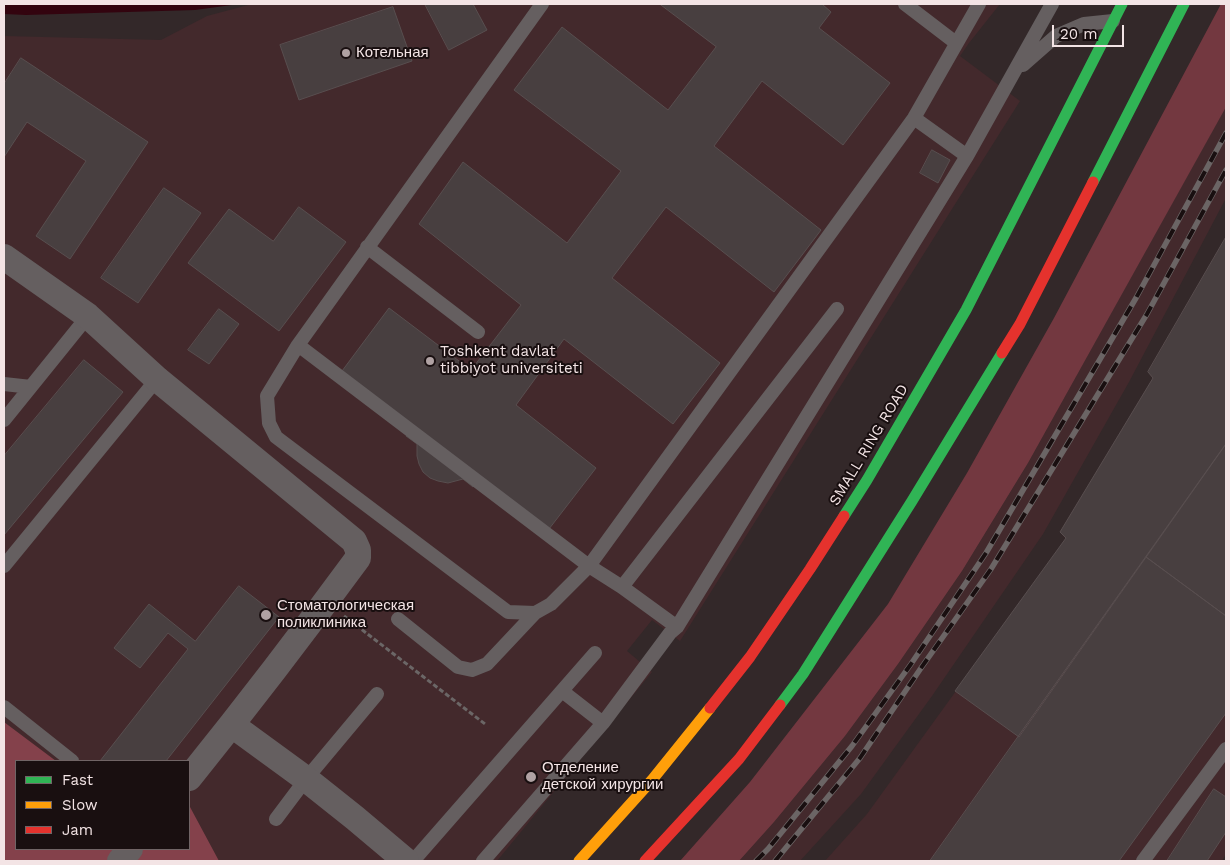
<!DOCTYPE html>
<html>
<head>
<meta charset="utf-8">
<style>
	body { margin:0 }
	#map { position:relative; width:1230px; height:865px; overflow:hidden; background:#332829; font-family:"Work Sans",sans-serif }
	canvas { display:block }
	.frame { position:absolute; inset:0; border:5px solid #f3e4e5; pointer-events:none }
	.legend { position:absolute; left:15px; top:760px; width:175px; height:90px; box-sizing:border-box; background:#190f10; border:1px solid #706465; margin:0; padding:6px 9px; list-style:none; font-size:15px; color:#f3e4e5 }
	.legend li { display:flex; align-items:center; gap:10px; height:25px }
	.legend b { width:25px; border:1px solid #706465 }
	.scale { position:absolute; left:1052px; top:25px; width:72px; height:22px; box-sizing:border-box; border:2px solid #f3e4e5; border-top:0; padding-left:6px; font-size:15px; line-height:18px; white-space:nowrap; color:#f3e4e5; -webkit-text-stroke:4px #190f10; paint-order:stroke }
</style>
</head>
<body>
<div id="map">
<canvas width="1230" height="865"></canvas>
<div class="frame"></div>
<ul class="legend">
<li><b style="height:6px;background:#30b455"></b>Fast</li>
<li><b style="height:6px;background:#ff9f0a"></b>Slow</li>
<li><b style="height:6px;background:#e5322d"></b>Jam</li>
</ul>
<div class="scale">20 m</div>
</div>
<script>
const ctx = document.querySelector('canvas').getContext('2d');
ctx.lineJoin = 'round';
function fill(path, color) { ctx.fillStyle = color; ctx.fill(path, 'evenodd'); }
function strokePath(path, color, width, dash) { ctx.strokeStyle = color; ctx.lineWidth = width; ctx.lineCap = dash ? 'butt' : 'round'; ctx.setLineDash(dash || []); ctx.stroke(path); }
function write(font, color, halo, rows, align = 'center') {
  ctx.font = font + ' "Work Sans",sans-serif'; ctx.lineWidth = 4; ctx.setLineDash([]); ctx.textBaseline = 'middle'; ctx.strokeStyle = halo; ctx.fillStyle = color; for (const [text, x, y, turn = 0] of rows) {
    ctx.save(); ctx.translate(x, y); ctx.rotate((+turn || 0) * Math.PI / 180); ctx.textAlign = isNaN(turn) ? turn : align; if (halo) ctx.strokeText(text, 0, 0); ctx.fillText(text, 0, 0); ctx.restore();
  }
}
const built = new Path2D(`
	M252 4H1000L969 43 960 56 1020 101 680 641 652 620 627 651 652 672 497 861H4V36L161 40 207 16ZM16 761H189V849H16Z
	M1226 106V198L1129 382 1043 534 932 696 861 794 800 861H739L774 822 845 736 898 664 962 571 1028 463Z
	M1226 237V854L1222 861H825L867 814 1066 539 1060 532 1153 378 1148 372Z`);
const green = new Path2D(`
	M1221 4H1226V107L1028 463 962 571 898 664 845 736 774 822 739 861H680L750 782 888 604 967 473 1054 318Z`);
const forest = new Path2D(`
	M4 722 56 761H16V849H189V809L190 807 219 861H4Z`);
const water = new Path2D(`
	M4 4H239L195 10 26 15 4 14Z`);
const building = new Path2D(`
	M425 4H473L487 30 449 50Z
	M660 4H822L831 12 819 28 890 83 843 145 762 81 714 146 821 230 774 292 666 207 612 278 720 363 673 424 564 339 516 405 596 468 549 529 480 477 473 487 463 479 448 483 438 481 430 478 423 472 419 464 417 456V444L406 436 414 426 342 371 389 308 471 370 521 305 419 224 463 162 567 243 621 171 514 90 562 27 668 110 716 47Z
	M393 7 412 61 299 100 280 45Z
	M21 58 148 142 70 259 36 236 86 161 27 122 4 157V84Z
	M932 150 950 160 938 183 920 173Z
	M164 188 201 213 138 303 101 278Z
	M299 207 346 242 279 331 188 263 229 209 273 241Z
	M1226 237V444L1019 737 955 691 1066 538 1060 532 1153 378 1148 372Z
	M219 309 239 324 209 364 188 350Z
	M84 360 123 392 4 535V456Z
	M1226 444V616L1146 557Z
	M1146 557 1226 616V713L1119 861H930Z
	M239 586 279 617 166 761H100L188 649 168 633 140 668 114 648 149 604 195 641Z
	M1214 789 1226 797V832L1207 861H1167Z`);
const path = new Path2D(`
	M344 616 485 724`);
const lane = new Path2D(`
	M542 4 298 345 267 396 269 423 276 437 508 612 535 613 551 604 589 566 914 118 979 4
	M905 4 956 43
	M1023 65 1056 36 1084 24 1113 21
	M914 118 967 156
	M367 247 478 332
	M298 345 589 566 622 587 677 627
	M4 384 31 387
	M4 420 88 316
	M4 566 157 379
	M622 587 837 309
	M398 619 458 667 472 670 487 664 535 613
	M562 691 603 723
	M4 707 72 761
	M276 819 306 779 377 694
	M413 861 595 653
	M483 861 603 723 670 633 677 627 967 156 1052 4
	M1143 861 1226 749`);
const street = new Path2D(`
	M4 257 88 316 157 379 354 541 358 550V558C303 633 247 706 189 778
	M232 725 306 779 355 818 406 861
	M120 861 130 849`);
const fast = new Path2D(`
	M1093 182 1184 4
	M844 516 867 480 966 310 1122 4
	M780 705 803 674 912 501 1002 353`);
const slow = new Path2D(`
	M579 861 652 780 710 708`);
const jam = new Path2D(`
	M1002 353 1020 324 1093 182
	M710 708 750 657 810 569 844 516
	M645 861 739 759 780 705`);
const rail = new Path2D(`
	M756 861 768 849 852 746 911 664 986 553 1136 298 1226 133
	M775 861 860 758 921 668 991 569 1147 314 1226 170`);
const markers = [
	[346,53,5,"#b0a2a3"],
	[430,361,5,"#b0a2a3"],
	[266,615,6,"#b0a2a3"],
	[531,777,6,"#b0a2a3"]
];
const poiNames = [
	["Котельная",356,53],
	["Toshkent davlat",440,352],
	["tibbiyot universiteti",440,369],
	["Стоматологическая",277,606],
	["поликлиника",277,623],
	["Отделение",542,768],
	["детской хирургии",542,785]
];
const streetNames = [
	["SMALL RING ROAD",869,445,-59]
];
fill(built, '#43292c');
fill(green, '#733840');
fill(forest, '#84414b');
fill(water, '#33040f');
fill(building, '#483f40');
strokePath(building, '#584e4f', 1);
strokePath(path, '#6b6666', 3, [5, 2.5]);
strokePath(lane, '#655f60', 14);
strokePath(street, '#655f60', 26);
strokePath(fast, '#30b455', 11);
strokePath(slow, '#ff9f0a', 11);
strokePath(jam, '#e5322d', 11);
strokePath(rail, '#6b6565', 5.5);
strokePath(rail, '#190f10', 4, [11]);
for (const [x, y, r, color] of markers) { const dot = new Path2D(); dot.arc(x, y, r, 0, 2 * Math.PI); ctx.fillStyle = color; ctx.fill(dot); strokePath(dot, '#190f10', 2); }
write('15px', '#f3e4e5', '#190f10', poiNames, 'left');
write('15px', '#f3e4e5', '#190f10', streetNames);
</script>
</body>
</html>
